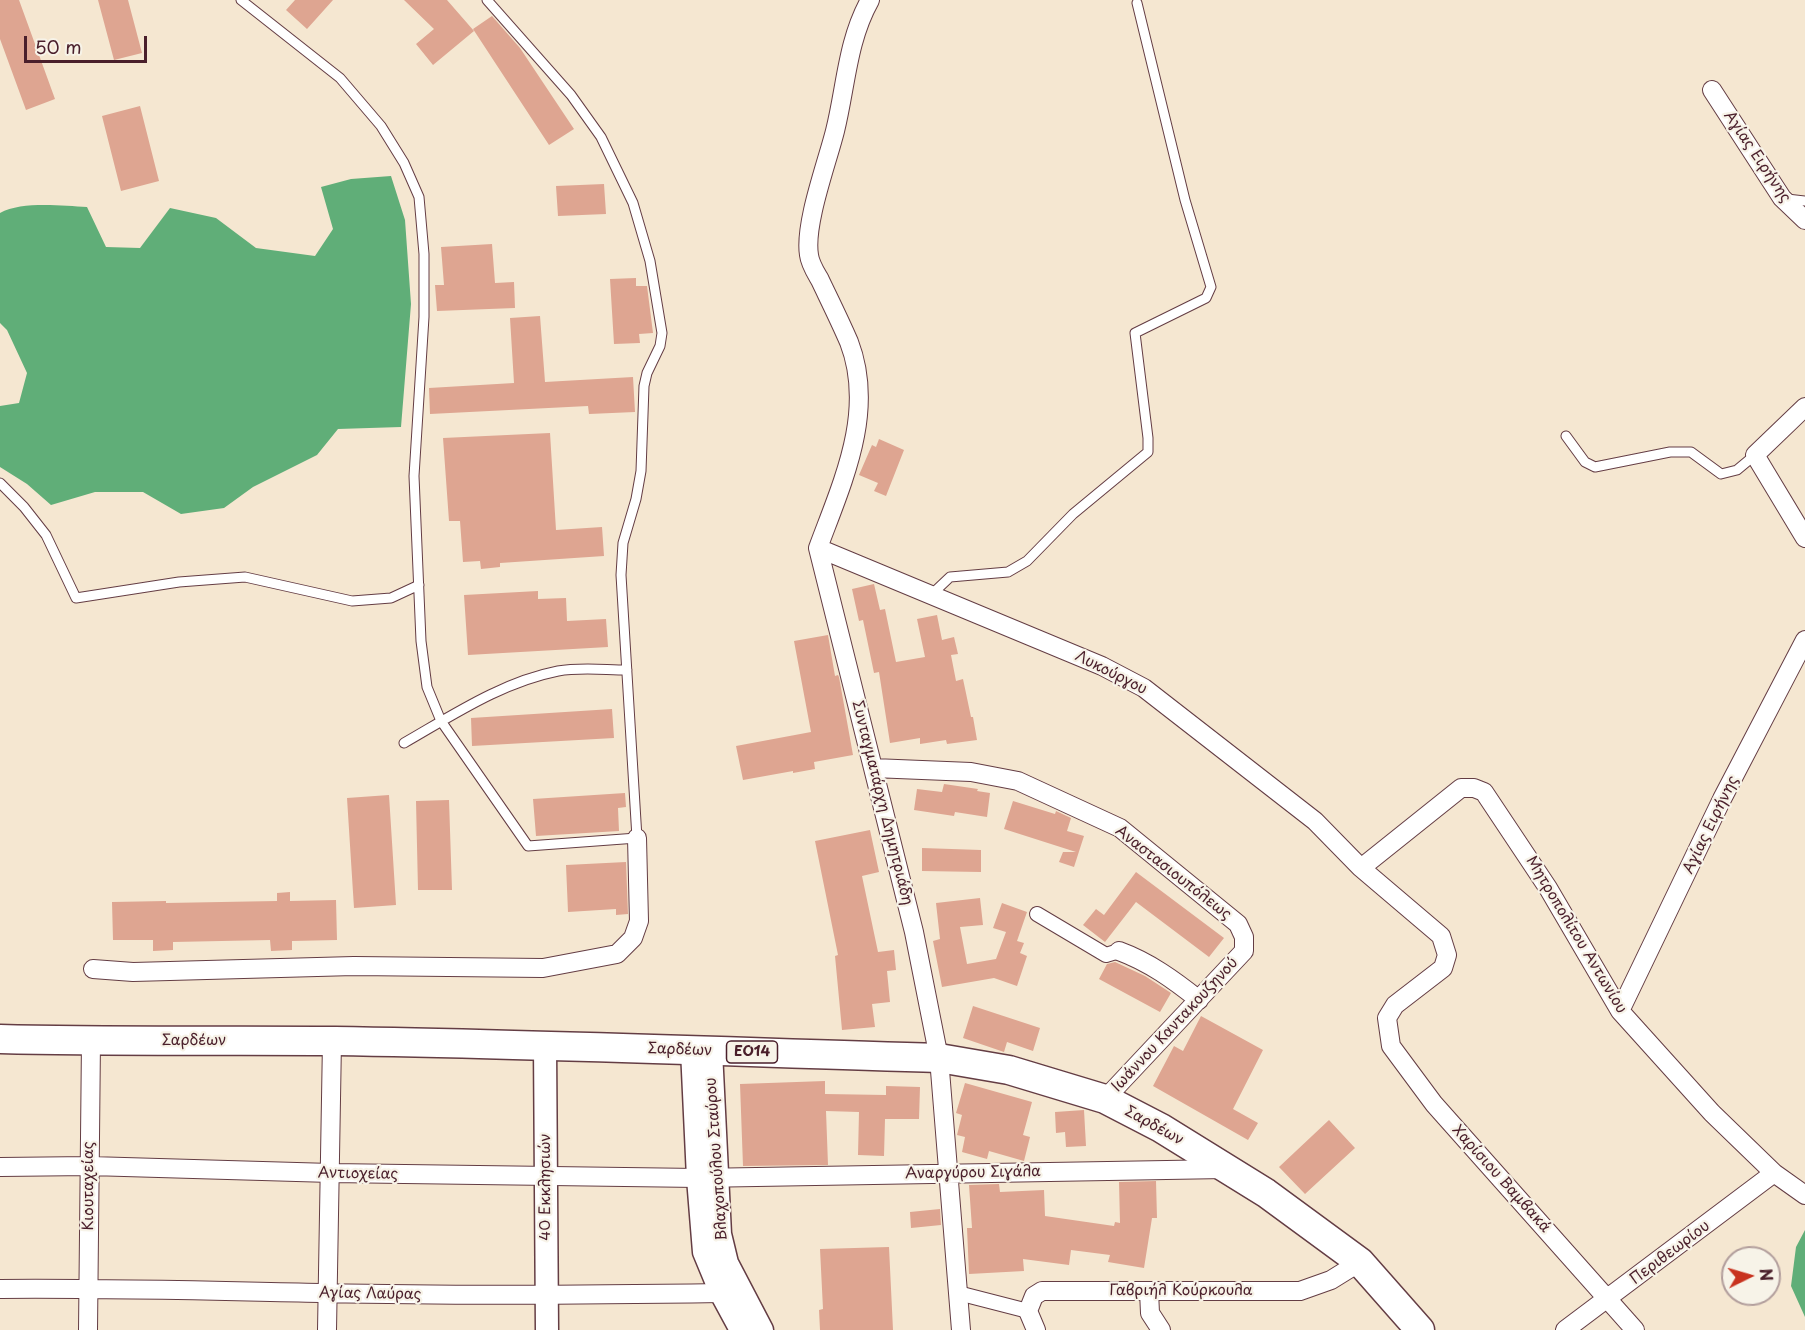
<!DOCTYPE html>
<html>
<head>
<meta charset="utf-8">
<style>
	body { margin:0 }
	#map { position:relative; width:1805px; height:1330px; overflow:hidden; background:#f5e7d1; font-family:"Playpen Sans",sans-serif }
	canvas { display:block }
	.north { position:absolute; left:1721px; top:1246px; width:60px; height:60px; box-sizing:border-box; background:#f7f3e8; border:2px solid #b29e9c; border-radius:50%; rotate:85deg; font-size:16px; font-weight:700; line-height:24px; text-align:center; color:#4a1f2b }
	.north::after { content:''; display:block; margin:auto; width:21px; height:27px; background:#c8321e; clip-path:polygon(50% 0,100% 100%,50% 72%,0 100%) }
	.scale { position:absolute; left:24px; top:36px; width:123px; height:27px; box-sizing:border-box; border:3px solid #4a1f2b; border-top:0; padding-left:8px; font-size:18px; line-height:21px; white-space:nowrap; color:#4a1f2b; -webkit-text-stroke:4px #f7f3e8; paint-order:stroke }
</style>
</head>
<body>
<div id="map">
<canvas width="1805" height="1330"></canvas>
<div class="north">N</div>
<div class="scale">50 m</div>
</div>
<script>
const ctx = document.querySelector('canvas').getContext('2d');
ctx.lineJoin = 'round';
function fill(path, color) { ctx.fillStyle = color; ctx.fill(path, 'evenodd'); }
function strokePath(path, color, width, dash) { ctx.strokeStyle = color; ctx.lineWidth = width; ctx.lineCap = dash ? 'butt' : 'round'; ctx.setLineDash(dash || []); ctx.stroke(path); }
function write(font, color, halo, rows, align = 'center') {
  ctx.font = font + ' "Playpen Sans",sans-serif'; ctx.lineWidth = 4.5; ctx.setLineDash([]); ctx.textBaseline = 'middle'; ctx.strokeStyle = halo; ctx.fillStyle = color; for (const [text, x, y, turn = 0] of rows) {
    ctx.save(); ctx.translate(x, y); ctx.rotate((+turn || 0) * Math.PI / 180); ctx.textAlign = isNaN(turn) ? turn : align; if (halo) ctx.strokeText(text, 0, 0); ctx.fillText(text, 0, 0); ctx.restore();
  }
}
const forest = new Path2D(`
	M391 176 405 220 411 304 401 427 338 429 317 455 253 487 224 508 181 514 143 492H95L51 505 27 484 0 467V406L19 403 27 373 7 330 0 323V213C22 201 62 206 87 207L106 247 140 248 170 208 216 218 256 248 315 256 333 229 321 187 351 179Z
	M1805 1230V1317L1791 1286 1796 1247Z`);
const building = new Path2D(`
	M0 0H19L55 99 26 110 0 39Z
	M98 0H128L142 53 114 60Z
	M295 0H333L307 29 286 10Z
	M404 0H447L474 31 433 65 416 44 434 29Z
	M492 16 520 48 574 129 549 145 473 29Z
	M140 106 159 181 121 191 102 116Z
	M604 184 606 214 558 216 556 186Z
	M492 244 495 283 514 282 515 308 437 311 435 285H444L441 247Z
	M636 278V286H647L653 333 639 334 640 343 614 344 610 279Z
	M540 316 545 382 633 377 635 412 589 414 588 406 430 414 429 388 514 383 510 318Z
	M550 433 556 530 602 527 604 556 500 563V567L481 569 480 561 463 562 460 521H449L443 438Z
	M879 439 904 450 886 496 874 491 878 483 859 475 872 445 876 447Z
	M874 584 880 610 885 609 896 662 925 657 917 619 937 615 942 640 954 637 958 654 951 655 956 681 963 679 971 717H973L977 740 947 744 946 740 920 744V738L890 743 879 672 874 673 863 620 859 621 852 589Z
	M538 591V599L566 598 567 621 606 619 608 647 468 655 464 595Z
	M828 635 835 676 838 675 839 677 853 755 814 762 815 769 793 773V771L743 780 736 746 811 732 794 641Z
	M612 709 614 738 472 746 471 718Z
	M944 784 978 789 977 791 990 793 987 817 955 812 954 816 914 810 917 789 942 792Z
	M625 793 626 807 618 808 619 831 536 836 533 799Z
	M389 795 396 905 354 908 347 798Z
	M449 800 452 890H418L416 801Z
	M1013 801 1055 814 1056 811 1071 818 1067 831 1084 836 1074 867 1059 862 1063 852H1076L1004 829Z
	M870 830 879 872 862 876 878 952 894 950 896 970 887 971 890 1002 872 1004 875 1027 842 1030 835 956 838 955 815 841Z
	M922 848 981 850V872L922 871Z
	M626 862 628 914 616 915V909L568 912 566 865Z
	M1136 872 1224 938 1209 957 1136 902 1105 942 1083 925 1096 909 1104 915Z
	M290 892V901L336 900 337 940 292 941V950L271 951 270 940 173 942V950L153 951V940H113L112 902 166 901V903L277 901V893Z
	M980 898 983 925 960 927 967 964 996 959 1006 932 993 928 1002 903 1027 912 1017 941 1024 943 1020 953 1027 956 1017 986 994 978 942 987 933 941 940 939 936 903Z
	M1115 962 1145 976 1171 993 1160 1012 1099 979 1107 964Z
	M973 1006 1040 1028 1033 1051 1007 1042 1004 1052 963 1038Z
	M1201 1016 1263 1050 1233 1109 1258 1123 1248 1140 1153 1086 1174 1046 1183 1051Z
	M825 1081V1094L886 1095V1086L920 1087 919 1119H885L884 1156 858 1155 859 1112 826 1111 828 1165 743 1166 740 1084Z
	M965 1083 1032 1102 1023 1135 1030 1137 1024 1161 989 1151 987 1159 962 1152 965 1137 957 1135 962 1115 956 1113Z
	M1084 1110 1086 1146 1066 1147 1065 1132 1056 1133 1055 1112Z
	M1329 1120 1355 1148 1305 1194 1279 1167Z
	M1156 1181 1157 1218H1152L1144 1268 1108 1262 1110 1255 1071 1250 1069 1265 1023 1259 1024 1271 969 1274 967 1228H972L969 1185 999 1184 1000 1192 1044 1190 1045 1216 1114 1226 1115 1222 1120 1223 1119 1182Z
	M940 1209 941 1225 911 1228 910 1212Z
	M889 1247 893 1330H820L819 1310 823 1309 820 1249Z`);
const service = new Path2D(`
	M241 0 340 78 381 126 404 163 419 197 424 254V317L414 476 421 641 427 687 441 721 528 846 637 838 621 575 623 543 636 499 641 471 644 386 647 373 660 346 662 333 650 261 633 203 601 137 571 95 487 0
	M1787 199 1805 201
	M1566 436 1585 462 1595 467 1670 452H1691L1721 474 1737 470 1755 455
	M0 483 24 507 46 535 76 598 179 582 245 577 352 601 391 598 419 585
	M931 595 950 577 1008 572 1027 561 1073 514 1148 452V438L1135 333 1206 298 1211 287 1185 200 1137 3
	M404 743C453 715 502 682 558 671 580 667 605 670 627 670`);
const pedestrian = new Path2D(`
	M1037 914 1106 955 1119 951
	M958 1293 1028 1311`);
const minor = new Path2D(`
	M1712 90 1782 198 1805 220
	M1805 407 1755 455 1805 538
	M818 548 1102 666 1144 688 1315 821 1361 868 1441 936 1447 955 1443 968 1395 1005 1387 1018 1391 1046 1434 1104 1635 1330
	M818 548 914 932 939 1058 961 1330
	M818 548C842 483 876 412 849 342 840 321 830 301 820 280 816 273 810 264 809 255 804 224 827 163 835 131 846 87 847 41 870 0
	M873 768 971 772 1018 781 1120 828 1238 924 1244 937V951L1105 1099
	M1361 868 1461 788H1474L1484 792 1548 888 1620 1011 1712 1113 1774 1173 1805 1195
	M1119 951C1149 962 1174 980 1199 1000
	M93 969 133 972 354 966 543 968 617 954 633 938 639 921 637 838
	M1620 1011 1722 799 1805 640
	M0 1167 90 1166 331 1173 698 1178 1225 1169
	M0 1289C109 1288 217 1291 326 1293 458 1296 589 1295 721 1293L732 1288
	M1149 1291 1150 1313 1161 1330
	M88 1330 91 1041
	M327 1330 332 1041
	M1036 1330 1028 1311 1034 1296 1042 1291H1300L1331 1280 1360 1262
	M1565 1330 1774 1173`);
const tertiary = new Path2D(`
	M545 1045 547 1330
	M692 1050 698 1178 704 1252 721 1293 741 1330
	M711 1051 720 1234 727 1263 762 1330`);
const primary = new Path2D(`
	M0 1039C112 1042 223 1040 335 1041 536 1044 737 1052 939 1058L1009 1070 1105 1099 1161 1128 1266 1193 1360 1262 1420 1330`);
const shields = [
	[752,1052,51]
];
const shieldNames = [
	["ΕΟ14",752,1052]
];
const streetNames = [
	["Αγίας Ειρήνης",1757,157,56],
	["Λυκούργου",1111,673,27],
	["Συνταγματάρχη Δημητριάδη",882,803,76],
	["Αγίας Ειρήνης",1711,825,-64],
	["Αναστασιουπόλεως",1173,873,38],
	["Μητροπολίτου Αντωνίου",1576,935,59],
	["Ιωάννου Καντακουζηνού",1175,1025,-47],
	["Σαρδέων",194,1041],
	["Σαρδέων",680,1050,2],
	["Σαρδέων",1154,1126,29],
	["Βλαχοπούλου Σταύρου",717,1159,-94],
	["Αναργύρου Σιγάλα",973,1173,-1],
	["Αντιοχείας",358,1174,1],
	["Χαρίσιου Βαμβακά",1501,1179,48],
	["Κιουταχείας",89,1186,-90],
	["40 Εκκλησιών",546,1187,-90],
	["Περιθεωρίου",1670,1253,-37],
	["Γαβριήλ Κούρκουλα",1181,1291],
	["Αγίας Λαύρας",370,1294,1]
];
fill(forest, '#60ae78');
fill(building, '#dea591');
strokePath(service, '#643d44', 11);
strokePath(pedestrian, '#643d44', 16);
strokePath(minor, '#643d44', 20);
strokePath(tertiary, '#643d44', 25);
strokePath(primary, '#643d44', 31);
strokePath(service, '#fff', 9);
strokePath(pedestrian, '#fff', 14);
strokePath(minor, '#fff', 18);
strokePath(tertiary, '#fff', 22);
strokePath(primary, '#fff', 28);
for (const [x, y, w] of shields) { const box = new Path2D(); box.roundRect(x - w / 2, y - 11, w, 22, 4.5); ctx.fillStyle = '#f7f3e8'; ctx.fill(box); strokePath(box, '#4a1f2b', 1.5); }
write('bold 14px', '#4a1f2b', null, shieldNames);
write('15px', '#4a1f2b', '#f7f3e8', streetNames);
</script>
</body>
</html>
